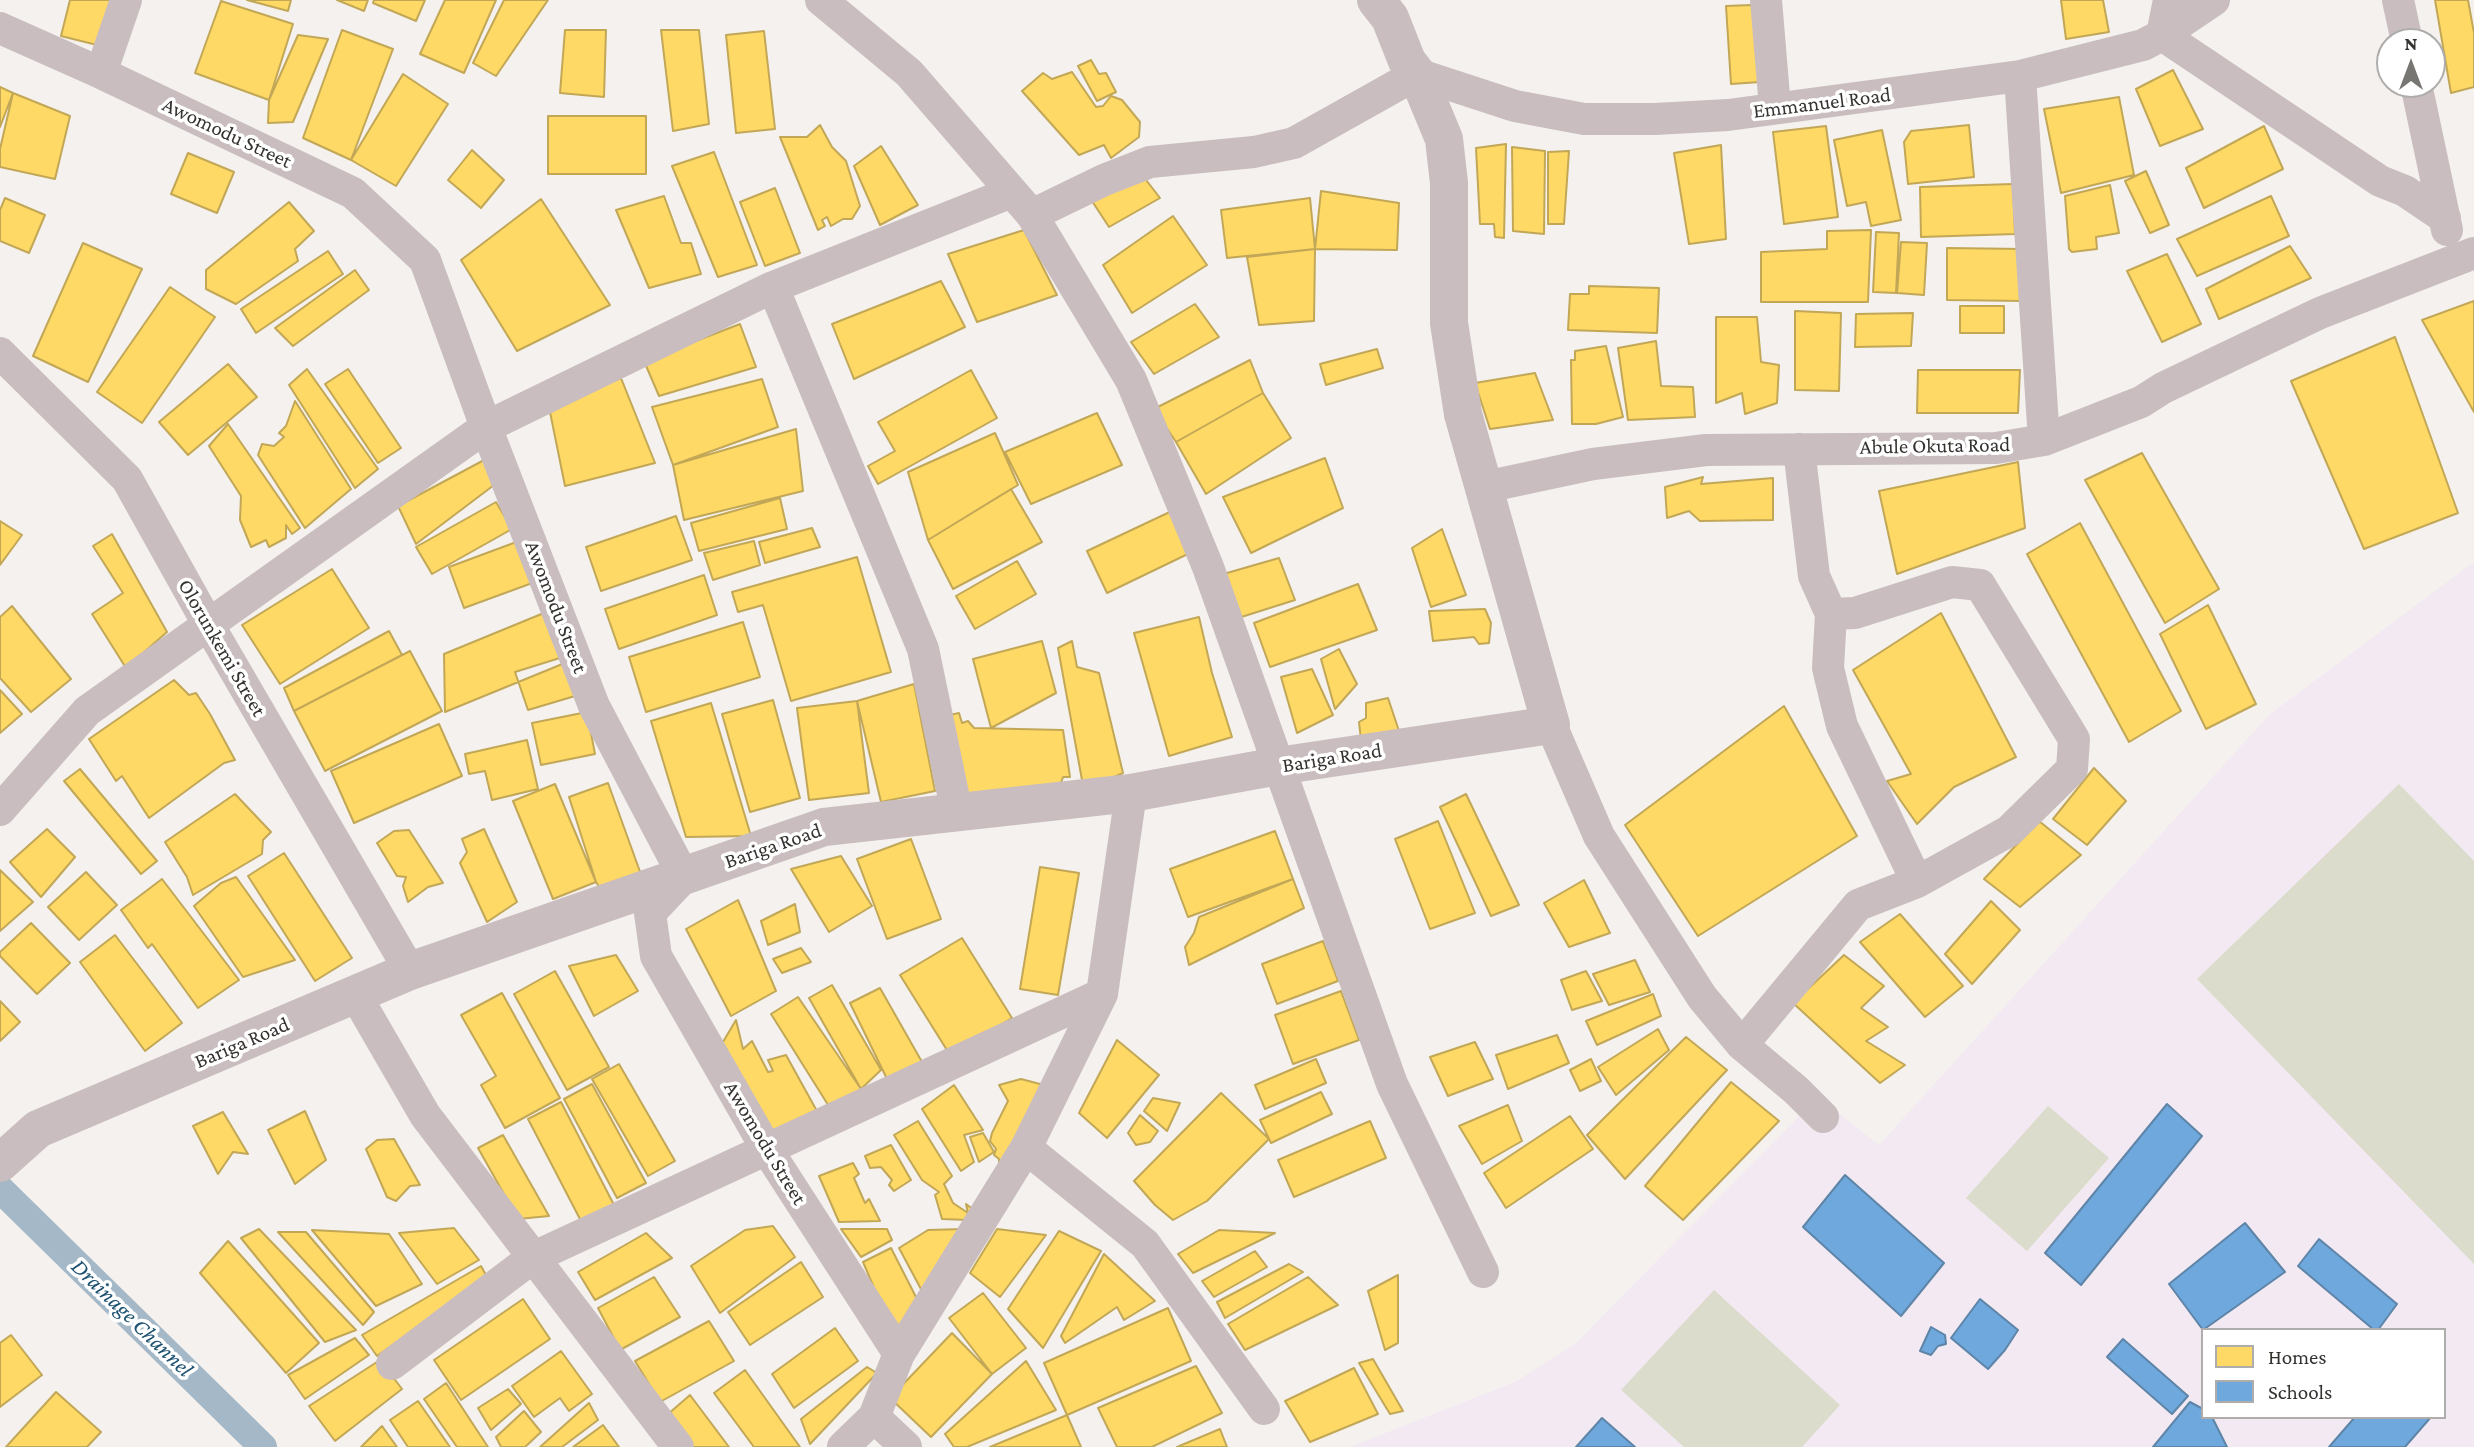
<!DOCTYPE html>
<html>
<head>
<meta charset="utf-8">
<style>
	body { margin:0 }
	#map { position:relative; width:2474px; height:1447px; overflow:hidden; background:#f4f1ee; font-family:"Crimson Pro",serif }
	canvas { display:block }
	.legend { position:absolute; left:2201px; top:1328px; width:245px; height:91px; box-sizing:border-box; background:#fff; border:2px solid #aeadac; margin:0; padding:9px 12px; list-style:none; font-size:21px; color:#353330 }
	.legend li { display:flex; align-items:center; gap:14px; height:35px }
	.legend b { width:35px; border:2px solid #aeadac }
	.north { position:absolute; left:2376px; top:28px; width:70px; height:70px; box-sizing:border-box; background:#fff; border:2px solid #aeadac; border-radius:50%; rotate:0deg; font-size:19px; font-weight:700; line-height:28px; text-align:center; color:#353330 }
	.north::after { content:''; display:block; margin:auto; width:24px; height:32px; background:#787672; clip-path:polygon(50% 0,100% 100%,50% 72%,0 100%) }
</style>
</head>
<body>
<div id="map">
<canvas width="2474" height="1447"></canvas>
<ul class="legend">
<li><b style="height:19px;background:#ffd966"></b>Homes</li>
<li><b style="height:19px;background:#6fa8dc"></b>Schools</li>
</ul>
<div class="north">N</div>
</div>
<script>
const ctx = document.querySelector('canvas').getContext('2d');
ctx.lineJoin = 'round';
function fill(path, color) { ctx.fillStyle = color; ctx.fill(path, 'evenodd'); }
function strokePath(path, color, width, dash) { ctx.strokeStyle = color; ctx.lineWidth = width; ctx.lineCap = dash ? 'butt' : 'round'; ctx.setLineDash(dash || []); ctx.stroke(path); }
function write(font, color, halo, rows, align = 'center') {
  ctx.font = font + ' "Crimson Pro",serif'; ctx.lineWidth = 7; ctx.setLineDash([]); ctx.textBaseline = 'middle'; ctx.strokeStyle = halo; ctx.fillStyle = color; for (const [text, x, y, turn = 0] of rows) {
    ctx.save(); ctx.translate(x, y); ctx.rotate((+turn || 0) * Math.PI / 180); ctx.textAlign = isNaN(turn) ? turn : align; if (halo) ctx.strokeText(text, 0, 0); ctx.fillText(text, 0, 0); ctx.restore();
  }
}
const education = new Path2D(`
	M2474 562V1447H1350L1515 1382 1575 1344 1818 1097 1879 1145 2270 714ZM2203 1330H2444V1417H2203Z`);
const green = new Path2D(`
	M2399 784 2474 861V1264L2197 979Z
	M2048 1106 2109 1158 2027 1251 1966 1198Z
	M1714 1290 1840 1405 1802 1447H1684L1621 1390Z`);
const homes = new Path2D(`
	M70 0H122L109 48 61 36Z
	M247 0H291L288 11Z
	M337 0H368L364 11Z
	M374 0H425L416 21 373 3Z
	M445 0H496L464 73 420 54Z
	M504 0H548L496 76 473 63Z
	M2061 0H2103L2109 32 2066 39Z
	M2435 0H2468L2474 33V87L2451 93Z
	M221 1 293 24 269 100 195 73Z
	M1752 5 1760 82 1731 84 1726 6Z
	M342 30 393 49 351 160 303 138Z
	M565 30H606L604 97 560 93Z
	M661 30H699L709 124 673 131Z
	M764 31 775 129 736 133 726 35Z
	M298 35 328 39 293 122 268 123 269 100Z
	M1091 60 1099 74 1106 73 1116 92 1097 101 1078 66Z
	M2173 70 2203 129 2160 146 2136 89Z
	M1072 72 1096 107 1103 106 1111 96 1122 100 1140 122 1139 137 1111 158 1104 145 1079 155 1022 91 1043 73 1052 79Z
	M403 74 448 104 396 186 351 160Z
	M0 87 13 93 0 127Z
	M13 93 70 116 55 179 0 167V149Z
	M2119 97 2134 175 2061 193 2044 109Z
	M548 116H646V174H548Z
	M820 125 832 147 846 161 860 206 852 219H843L831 226 827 217 822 220 825 226 818 230 780 137H807Z
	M1969 125 1974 177 1908 184 1904 142 1911 131Z
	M1826 126 1838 217 1784 224 1773 132Z
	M2264 126 2283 169 2204 208 2186 168Z
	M1882 130 1901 220 1871 226 1866 202 1847 206 1834 140Z
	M1506 144 1504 238 1495 237 1494 224H1480L1476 148Z
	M1721 145 1726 239 1689 244 1674 153Z
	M881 146 918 205 880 225 854 166Z
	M1512 147 1545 151 1544 234 1513 231Z
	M472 150 504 180 481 208 448 180Z
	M1569 151 1564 224H1548V152Z
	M714 152 757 265 718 277 672 166Z
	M188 153 234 172 217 213 171 194Z
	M2146 171 2169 225 2150 233 2125 181Z
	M1143 176 1160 198 1109 227 1090 198Z
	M2013 184 2015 234 1921 237 1920 187Z
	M2110 185 2119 233 2096 237 2097 249 2072 252 2069 249 2065 196Z
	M775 188 800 253 765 266 740 202Z
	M1321 191 1399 203 1397 250 1315 249Z
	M664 196 681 243H691L701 274 649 288 616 210Z
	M2271 196 2289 236 2197 276 2177 239Z
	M5 198 45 215 29 253 0 241V210Z
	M1310 198 1315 249 1227 258 1221 210Z
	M541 199 610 305 517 351 461 260Z
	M289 202 314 231 295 249 298 261 236 304 206 289V270Z
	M1173 216 1207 265 1132 313 1103 265Z
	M1024 230 1057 295 977 322 948 254Z
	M1871 230 1868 302H1761V252L1827 249V231Z
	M1876 232 1899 233 1896 293 1873 292Z
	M1901 242 1927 243 1924 295 1897 293Z
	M83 243 142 269 88 382 33 356Z
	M2290 246 2311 278 2219 319 2206 289Z
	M1947 248 2024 249V301L1947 300Z
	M1315 249 1314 321 1259 325 1247 257Z
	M328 251 343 274 256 333 241 309Z
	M2167 254 2201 324 2162 342 2127 271Z
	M355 270 369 290 293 346 275 328Z
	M941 281 965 327 854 379 832 324Z
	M1589 286 1659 288 1657 333 1568 330 1570 294H1589Z
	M170 287 215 317 142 423 97 392Z
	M2474 301V412L2422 320Z
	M1195 304 1219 337 1154 374 1131 342Z
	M1960 306H2004V333H1960Z
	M1795 311 1841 313 1839 391 1795 390Z
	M1913 313 1911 346 1855 347 1856 314Z
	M1716 317H1757L1761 362 1779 365 1777 403 1745 414 1742 393 1716 403Z
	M740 324 756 367 659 396 644 361Z
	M2395 337 2458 513 2364 549 2291 381Z
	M1656 341 1661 386 1693 387 1695 417 1628 420 1618 348Z
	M1606 346 1623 417 1596 424H1572L1571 360H1575V351Z
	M1377 349 1383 368 1326 385 1320 364Z
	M1250 360 1263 393 1176 442 1154 409Z
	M228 364 257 397 188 455 159 422Z
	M307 369 378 469 355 488 289 385Z
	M348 369 401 448 378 463 325 384Z
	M971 370 997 418 878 484 868 466 895 451 878 422Z
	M1918 370H2020L2018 413H1917Z
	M1535 373 1553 420 1490 429 1475 383Z
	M621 378 655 463 565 486 549 407Z
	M762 379 778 427 673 465 652 407Z
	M1263 393 1291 438 1206 494 1176 442Z
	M295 401 351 489 305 528 258 455 262 444 274 446 284 437 279 433 286 426Z
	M1097 413 1122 465 1031 504 1005 452Z
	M228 424 300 528 292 534 286 525V538L269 547 266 540 251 547 240 520 241 496 209 446Z
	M796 429 803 491 684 520 673 465Z
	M995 433 1018 485 928 540 908 472Z
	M2142 453 2219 589 2165 623 2085 480Z
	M1325 458 1343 508 1251 553 1223 497Z
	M486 459 498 482 416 544 398 506Z
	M2018 462 2025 528 1897 574 1879 491Z
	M1703 477 1701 484 1773 478V520L1700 521 1689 511 1667 518 1665 487Z
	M1011 489 1042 542 953 589 928 540Z
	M780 498 787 529 699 551 691 523Z
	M496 502 512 529 432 574 416 547Z
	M1174 510 1194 551 1107 593 1087 551Z
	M676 516 692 560 601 591 586 547Z
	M0 521 22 535 0 565Z
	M2080 523 2181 711 2129 742 2027 554Z
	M812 528 820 547 765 563 759 542Z
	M1442 529 1466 595 1431 607 1412 548Z
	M112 534 167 632 126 668 92 614 123 593 93 546Z
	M519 541 535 582 464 608 449 567Z
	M754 541 760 565 713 580 704 553Z
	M857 557 891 672 791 701 763 605 738 612 732 592Z
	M1279 558 1295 600 1235 619 1220 575Z
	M1017 561 1036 594 975 629 956 596Z
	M332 569 369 628 280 684 242 625Z
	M704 575 717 615 619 649 605 609Z
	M1358 584 1377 630 1270 667 1254 623Z
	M2208 605 2256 704 2206 729 2160 634Z
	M12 606 71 679 31 712 0 678V617Z
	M556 608 577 658 445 712 444 654Z
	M1485 609 1491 623 1489 643 1479 644 1474 637 1433 641 1429 611Z
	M1941 613 2016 757 1954 787 1917 824 1887 781 1911 774 1853 670Z
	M1199 617 1212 673 1232 737 1169 756 1134 633Z
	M743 622 760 677 646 712 629 657Z
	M389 631 402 655 294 711 284 688Z
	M1042 641 1056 693 991 728 973 659Z
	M1072 641 1077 667 1099 673 1123 773 1084 791 1058 648Z
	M1339 649 1357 684 1335 709 1321 659Z
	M410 651 442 711 325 771 294 711Z
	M563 657 575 696 528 710 515 672Z
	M1312 669 1333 715 1297 733 1281 677Z
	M174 680 189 695 196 693 210 714 235 760 224 763 149 818 122 776 116 781 89 739Z
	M914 684 935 791 881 802 857 701Z
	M0 690 22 714 0 733Z
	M1388 698 1403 743 1362 749 1359 722 1366 718V703Z
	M773 700 800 798 750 812 722 714Z
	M857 701 869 793 809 800 797 708Z
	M711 703 751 836 686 837 651 721Z
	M1784 706 1857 836 1698 936 1625 825Z
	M587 712 595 754 541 765 532 723Z
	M959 713 962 723 968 721 974 728 1063 730 1070 777H1063L1060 786 969 803 945 716Z
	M439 724 462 776 354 823 331 771Z
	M527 740 538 789 492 800 485 771 469 774 465 754Z
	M2094 768 2126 801 2087 845 2053 819Z
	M80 769 157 861 141 874 64 781Z
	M608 783 643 880 604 894 596 882 569 797Z
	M555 784 596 882 553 899 513 801Z
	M235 794 271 832 263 840 262 854 193 895 187 877 165 842Z
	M1466 794 1519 905 1491 916 1440 807Z
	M1438 821 1475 913 1430 929 1395 839Z
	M2039 821 2081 855 2020 907 1984 879Z
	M47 829 75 857 41 897 10 862Z
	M484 829 517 902 487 922 460 863 467 852 462 839Z
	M409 830 443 883 428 887 408 902 403 886 406 877 397 876 377 843 394 831Z
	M1275 831 1293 879 1188 917 1170 869Z
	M911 839 941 919 887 939 857 859Z
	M284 853 352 958 315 981 248 876Z
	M841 856 872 906 829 932 791 869Z
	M1040 867 1079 873 1058 995 1020 989Z
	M0 870 33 902 0 931Z
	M86 872 117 905 79 940 48 907Z
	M236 877 295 960 243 977 194 906 221 883Z
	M162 879 239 980 198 1008 152 944 148 948 121 910Z
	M1293 879 1304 908 1189 965 1185 947 1194 933 1199 917Z
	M1584 880 1610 933 1569 947 1544 903Z
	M738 900 776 991 731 1016 686 929Z
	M1991 901 2020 930 1972 984 1945 954Z
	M795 904 800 932 768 945 761 921Z
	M1900 914 1963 986 1925 1017 1860 942Z
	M31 923 70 963 37 994 0 956V952Z
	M115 935 182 1023 145 1051 80 962Z
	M962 938 1012 1018 950 1055 900 975Z
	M1323 941 1338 981 1277 1004 1262 964Z
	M801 948 811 962 782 973 773 959Z
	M616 955 638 991 594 1016 569 966Z
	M1844 955 1884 986 1861 1008 1888 1027 1866 1041 1905 1065 1880 1083 1793 1003Z
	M1635 960 1650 992 1609 1005 1593 974Z
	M555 971 609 1067 567 1090 514 994Z
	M1586 971 1602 1001 1572 1010 1561 980Z
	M832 985 881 1070 861 1089 809 998Z
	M880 988 926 1069 890 1085 850 1003Z
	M1341 991 1359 1040 1293 1064 1275 1015Z
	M502 993 560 1098 505 1128 481 1085 496 1076 461 1015Z
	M1653 994 1661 1016 1597 1045 1586 1021Z
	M798 997 861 1089 830 1108 771 1014Z
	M0 1001 20 1022 0 1041Z
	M736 1020 743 1049 752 1041 768 1072 773 1071 768 1060 786 1055 818 1113 768 1143 717 1052Z
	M1658 1029 1669 1050 1616 1095 1598 1067Z
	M1557 1035 1569 1063 1508 1089 1496 1055Z
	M1686 1037 1727 1070 1625 1179 1587 1135Z
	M1117 1040 1159 1075 1107 1138 1079 1113Z
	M1475 1042 1493 1079 1448 1096 1430 1057Z
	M1316 1059 1326 1083 1265 1109 1255 1085Z
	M1591 1059 1601 1081 1580 1091 1570 1070Z
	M619 1064 675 1161 648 1176 592 1079Z
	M1021 1079 1040 1084 1049 1094 999 1168V1159L994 1155 996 1149 990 1141 992 1133 1008 1101 999 1085Z
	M1731 1082 1779 1121 1683 1220 1645 1186Z
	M592 1084 646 1183 617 1198 564 1099Z
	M954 1085 983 1130 964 1135 974 1162 961 1171 922 1109Z
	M1321 1092 1332 1114 1271 1143 1260 1120Z
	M1221 1093 1269 1139 1207 1201 1173 1220 1155 1205 1134 1181Z
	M1153 1098 1180 1103 1167 1131 1144 1111Z
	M561 1102 614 1205 581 1221 528 1119Z
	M1508 1105 1522 1141 1482 1164 1459 1126Z
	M305 1111 326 1160 295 1184 268 1130Z
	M223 1112 248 1154 233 1152 218 1174 193 1126Z
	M1140 1115 1158 1131 1150 1142 1136 1145 1128 1133Z
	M1570 1116 1593 1149 1506 1208 1484 1173Z
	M918 1121 952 1176 944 1184 953 1203 968 1213 966 1204 979 1214 968 1220 942 1219 935 1195 939 1192 922 1180 894 1135Z
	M1370 1121 1386 1158 1294 1197 1278 1160Z
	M983 1133 994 1152 979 1162 970 1137Z
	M503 1135 549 1216 518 1219 478 1148Z
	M394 1139 420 1185 410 1186 396 1201 387 1197 366 1149 377 1140Z
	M891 1145 911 1180 894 1191 889 1185 892 1180 881 1167 870 1168 865 1156Z
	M853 1163 859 1174 854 1178 865 1203 869 1199 880 1221 839 1222 819 1176Z
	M773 1226 795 1257 720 1313 691 1266 745 1230Z
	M454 1228 479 1260 437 1284 399 1233Z
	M259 1229 356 1330 325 1342 241 1238Z
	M841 1229H887L892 1240 861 1257Z
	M964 1229 922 1291 899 1248 928 1230Z
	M997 1229 1046 1235 1000 1297 970 1273Z
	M312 1230 389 1234 422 1284 376 1306Z
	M1219 1230 1275 1233 1193 1273 1178 1254Z
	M1059 1231 1101 1251 1043 1348 1008 1309Z
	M278 1232H306L374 1312 363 1325Z
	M646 1233 672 1258 595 1300 578 1272Z
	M228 1241 319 1343 286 1373 200 1273Z
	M891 1248 917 1299 894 1335 863 1262Z
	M1255 1251 1267 1267 1214 1297 1202 1281Z
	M1104 1254 1155 1301 1124 1320 1117 1307 1065 1343 1061 1336Z
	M801 1262 823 1297 750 1345 728 1312Z
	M1289 1264 1303 1272 1225 1318 1217 1302Z
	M481 1266 487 1277 377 1356 362 1335Z
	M1398 1275V1343L1385 1350 1368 1291Z
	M654 1277 680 1317 620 1350 598 1308Z
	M1308 1277 1338 1305 1245 1350 1228 1324Z
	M983 1293 1026 1348 992 1374 949 1318Z
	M523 1299 550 1339 461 1400 434 1360Z
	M1168 1308 1191 1361 1067 1415 1044 1363Z
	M709 1321 734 1361 660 1402 635 1361Z
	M835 1328 858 1361 794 1408 772 1374Z
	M952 1333 992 1374 931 1437 890 1398Z
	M11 1335 42 1375 0 1407V1343Z
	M355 1338 369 1355 305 1399 288 1375Z
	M561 1351 592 1394 569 1411 560 1398 534 1417 512 1386Z
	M1373 1359 1403 1411 1390 1414 1359 1363Z
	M380 1360 402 1389 335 1441 309 1406Z
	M1026 1361 1056 1410 967 1447H954L945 1434Z
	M1196 1366 1222 1413 1152 1447H1117L1098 1408Z
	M867 1367 877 1373 810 1444 801 1419Z
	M1354 1368 1378 1414 1310 1442 1285 1401Z
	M745 1370 800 1447H754L714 1393Z
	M446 1383 488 1447H457L424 1399Z
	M508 1389 521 1404 491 1430 478 1408Z
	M56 1392 101 1432 87 1447H6Z
	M690 1395 729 1447H692L667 1415Z
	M418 1401 450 1447H408L390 1420Z
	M589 1403 598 1420 562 1447H540Z
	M524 1411 541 1432 525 1447H501L496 1437Z
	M1067 1415 1081 1447H990Z
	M603 1425 619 1447H573Z
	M382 1426 397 1447H361Z
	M1220 1429 1227 1447H1177Z`);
const schools = new Path2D(`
	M2167 1104 2202 1136 2081 1285 2045 1253Z
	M1845 1175 1944 1263 1901 1316 1803 1227Z
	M2245 1223 2285 1272 2203 1330 2169 1284Z
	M2319 1239 2397 1304 2378 1330H2374L2298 1266Z
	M1980 1299 2018 1330 2005 1350 1988 1369 1951 1338Z
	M1931 1327 1945 1335 1946 1344 1938 1346 1931 1355 1920 1351Z
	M2123 1339 2188 1396 2172 1414 2107 1357Z
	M2190 1402 2203 1409V1417H2212L2227 1447H2153Z
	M2355 1417H2431L2405 1447H2329Z
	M1602 1418 1635 1447H1576Z`);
const canal = new Path2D(`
	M0 1189 263 1447`);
const minor = new Path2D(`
	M821 0 909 73 1032 215 1131 380 1208 567 1392 1084 1483 1272
	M1766 0 1775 108
	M2169 0 2162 35 2380 181 2405 191 2445 218
	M2398 0 2407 42
	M0 28 101 73 353 193 425 260 486 427 594 706 684 877 650 913 656 956 766 1148 899 1354
	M101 73 126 0
	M2020 76 2044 440
	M2416 84 2447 230
	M1032 215 1104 180 1150 162 1254 152 1294 143 1417 74 1515 106 1584 119H1655L1728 115 2020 76 2143 45 2162 35 2214 0
	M773 287 923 649 957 813
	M0 353 127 479 208 624 410 971
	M1485 487 1593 464 1706 450 1996 448 2044 440 2141 402 2163 388 2320 313 2474 253
	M1831 614 1828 668 1842 726 1917 882
	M1551 725 1599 836 1702 997 1742 1045 1796 1090 1823 1117
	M0 810 87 711 486 427 773 287 1012 192
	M355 994 425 1115 678 1447
	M1742 1045 1858 905 1917 882 2009 831 2072 769 2074 739 1980 585 1952 582 1855 613 1831 614 1814 576 1799 449
	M1026 1148 1145 1244 1264 1409
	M392 1364 532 1258 1102 994
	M874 1417 906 1447
	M843 1447 874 1417 899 1354 1026 1148 1102 994 1131 793`);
const tertiary = new Path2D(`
	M0 1163 38 1129 410 971 824 827 1131 793 1278 766 1551 725 1463 414 1449 323V183L1444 139 1417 74 1407 61 1390 18 1376 0`);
const streetNames = [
	["Emmanuel Road",1822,103,-7],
	["Awomodu Street",227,133,25],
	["Abule Okuta Road",1935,446,-1],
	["Awomodu Street",556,607,69],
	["Olorunkemi Street",222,648,60],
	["Bariga Road",1332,758,-9],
	["Bariga Road",773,846,-19],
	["Bariga Road",242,1043,-23],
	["Awomodu Street",765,1143,59]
];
const waterNames = [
	["Drainage Channel",132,1318,44]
];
fill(education, '#f3e9f2');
fill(green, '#dcdccc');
fill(homes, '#ffd966');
strokePath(homes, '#c2a756', 2);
fill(schools, '#6fa8dc');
strokePath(schools, '#5e85a8', 2);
strokePath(canal, '#a4b8c7', 28);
strokePath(minor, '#c9bdbf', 32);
strokePath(tertiary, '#c9bdbf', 38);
write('21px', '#353330', '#fff', streetNames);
write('italic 23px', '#1d5171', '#fff', waterNames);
</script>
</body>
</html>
